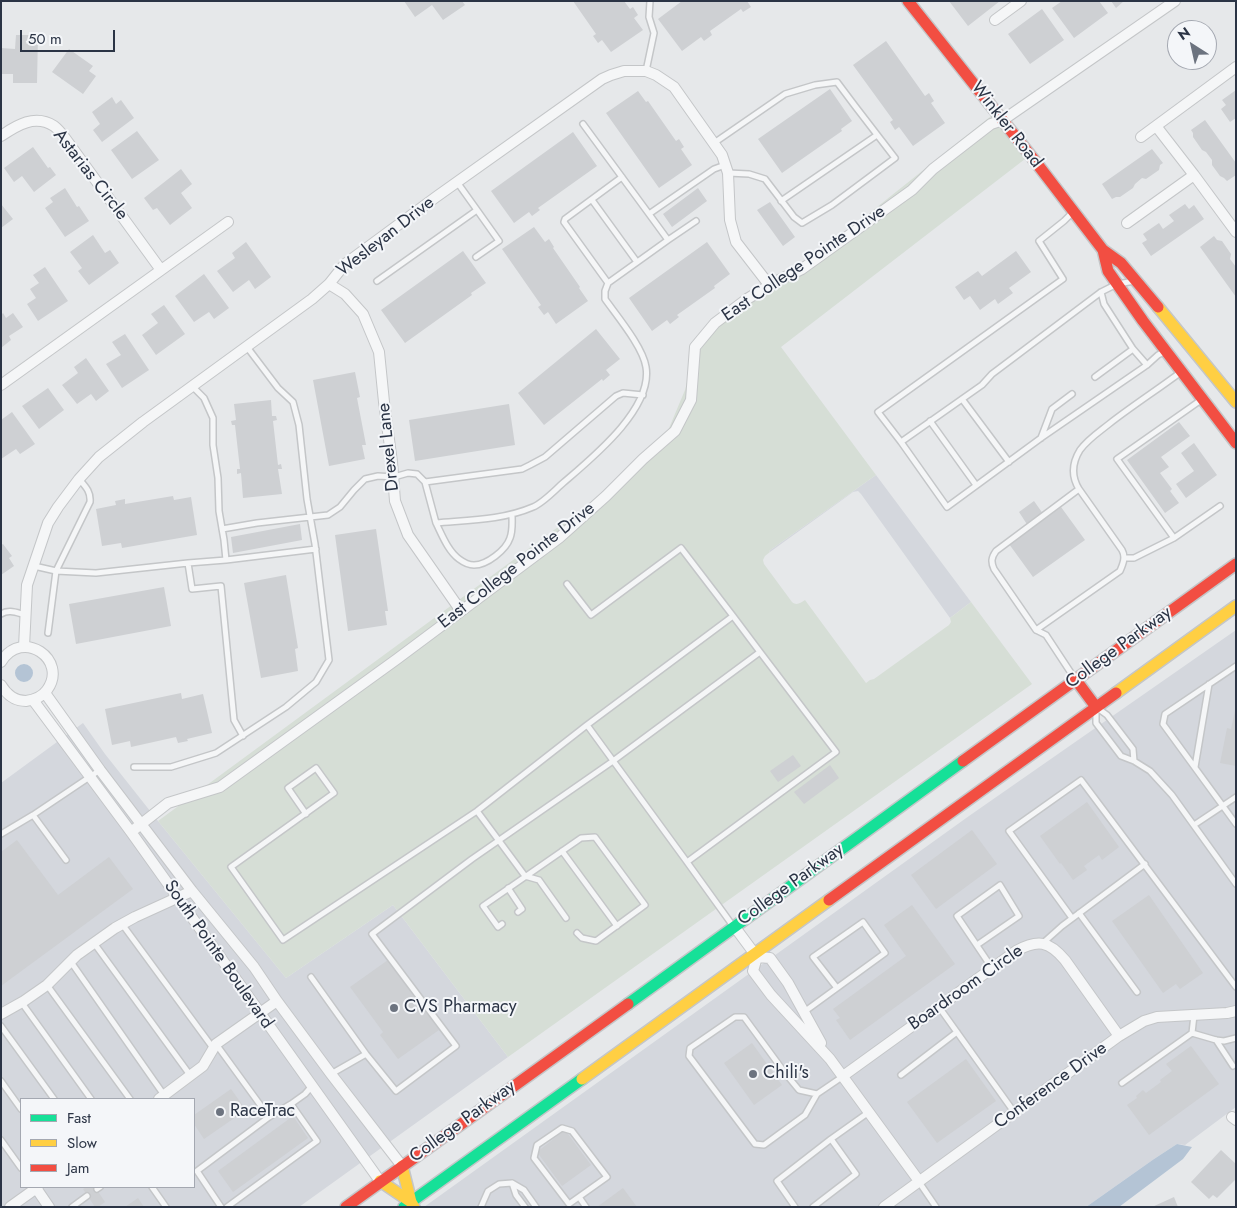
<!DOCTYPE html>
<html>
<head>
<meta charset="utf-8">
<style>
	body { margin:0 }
	#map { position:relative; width:1237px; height:1208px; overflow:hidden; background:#e6e8ea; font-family:Jost,sans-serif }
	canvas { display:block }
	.frame { position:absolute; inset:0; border:2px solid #2b3445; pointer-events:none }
	.legend { position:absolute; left:20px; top:1098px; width:175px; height:90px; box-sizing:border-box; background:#f4f6f9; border:1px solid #a4a8b1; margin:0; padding:6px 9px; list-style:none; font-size:15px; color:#2b3445 }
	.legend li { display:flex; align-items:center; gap:10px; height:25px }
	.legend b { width:25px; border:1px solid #a4a8b1 }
	.north { position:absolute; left:1167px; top:20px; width:50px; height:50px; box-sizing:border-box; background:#f4f6f9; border:1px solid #a4a8b1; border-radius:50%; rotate:325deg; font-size:14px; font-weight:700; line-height:20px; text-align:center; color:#2b3445 }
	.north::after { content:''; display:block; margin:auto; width:18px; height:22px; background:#6c737f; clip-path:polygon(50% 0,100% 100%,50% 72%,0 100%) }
	.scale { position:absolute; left:20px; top:30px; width:95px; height:22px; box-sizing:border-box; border:2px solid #2b3445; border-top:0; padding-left:6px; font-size:15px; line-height:18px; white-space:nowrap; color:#2b3445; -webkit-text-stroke:4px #f4f6f9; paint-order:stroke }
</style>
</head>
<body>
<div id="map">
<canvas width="1237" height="1208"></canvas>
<div class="frame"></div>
<ul class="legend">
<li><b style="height:6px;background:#16e098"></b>Fast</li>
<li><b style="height:6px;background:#ffcf43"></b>Slow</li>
<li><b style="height:6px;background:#f24e42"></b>Jam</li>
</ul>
<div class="north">N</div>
<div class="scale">50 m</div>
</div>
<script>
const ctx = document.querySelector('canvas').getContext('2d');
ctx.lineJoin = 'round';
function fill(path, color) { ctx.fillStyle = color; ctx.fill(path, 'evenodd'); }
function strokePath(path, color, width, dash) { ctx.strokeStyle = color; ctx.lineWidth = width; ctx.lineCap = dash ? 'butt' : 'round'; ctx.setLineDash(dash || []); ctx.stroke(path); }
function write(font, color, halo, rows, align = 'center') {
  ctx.font = font + ' Jost,sans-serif'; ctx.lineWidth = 4; ctx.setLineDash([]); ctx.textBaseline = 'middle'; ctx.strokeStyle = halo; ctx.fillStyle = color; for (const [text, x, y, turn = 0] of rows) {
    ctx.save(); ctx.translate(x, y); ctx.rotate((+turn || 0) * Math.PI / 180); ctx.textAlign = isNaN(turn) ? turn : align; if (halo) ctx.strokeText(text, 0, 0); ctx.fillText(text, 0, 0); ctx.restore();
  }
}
const built = new Path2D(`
	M876 475 971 602 950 618 861 494 858 491 853 492 770 552 769 551Z
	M1236 630V1107L1185 1145 1177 1144 1154 1159 1086 1207H424L969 816Z
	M83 723 105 754 158 821 286 978 393 905 508 1057 299 1207H1V783ZM21 1099H194V1187H21Z`);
const green = new Path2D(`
	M991 116 1025 159 781 347 876 475 769 551 770 552 765 556 763 560 764 564 792 602C797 606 800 603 805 600L866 683 870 680 874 679 949 625 951 622 950 618 971 602 1032 684 508 1057 393 905 286 978 158 821 603 494 667 433 685 390 698 340 723 315 807 263Z`);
const water = new Path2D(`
	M15 673a9 9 0 1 1 18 0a9 9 0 1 1-18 0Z
	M1177 1144 1192 1147 1183 1159 1119 1207H1086L1154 1159Z`);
const building = new Path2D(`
	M404 1H462L465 5 443 20 432 5 415 17Z
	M573 1H624L630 9 633 7 638 15 634 18 643 30 611 52 602 40 598 43 593 36 596 34Z
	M682 1H747L751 7 743 12 741 9 710 31 712 35 704 41 701 37 682 51 658 19Z
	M949 1H1000L968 26Z
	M1062 1H1099L1108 13 1074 38 1052 8Z
	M1111 1H1124L1116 8Z
	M1042 9 1064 40 1030 64 1008 34Z
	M16 35H38L37 83H13V74H1V48L15 49Z
	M886 41 925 96 929 93 934 101 931 103 945 123 913 146 899 127 895 130 890 122 893 120 853 65Z
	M69 49 93 66 89 71 96 76 83 94 52 72Z
	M830 89 852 121 841 129 842 131 782 173 758 139Z
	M1236 90V118L1230 122 1221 109 1226 105 1222 100Z
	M638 91 646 102 648 101 676 141 679 139 684 147 681 149 692 165 659 188 606 113Z
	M112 97 116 104 121 100 134 118 102 142 93 130 100 124 92 112Z
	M1205 120 1236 163V175L1227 181 1224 178 1220 176 1212 165V160L1206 152 1202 150 1193 137V133L1191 130Z
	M137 131 159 160 132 179 111 150Z
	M573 132 597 166 538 208 540 210 532 216 529 212 514 223 491 191Z
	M33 147 48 168 50 167 56 175 34 192 22 176 14 182 4 168Z
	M1152 149 1163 163 1160 165 1159 170 1146 179 1142 178 1135 184 1133 188 1120 197H1116L1112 199 1102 184Z
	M181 169 192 184 181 193 192 208 170 225 157 208 153 210 144 198Z
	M65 188 77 207 79 206 89 221 65 237 45 208 53 202 50 198Z
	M698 188 707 201 672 227 663 214Z
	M770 202 795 237 783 246 757 210Z
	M1 204 13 219 1 228Z
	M1185 204 1189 209 1194 205 1204 219 1151 256 1142 243 1147 240 1143 234 1159 223 1163 229 1174 221 1169 215Z
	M534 227 545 242 549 239 554 247 553 248 580 287 579 288 588 301 556 324 548 312 544 315 538 307 541 305 502 249Z
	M93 235 105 253 110 250 119 263 89 285 78 271 82 268 70 252Z
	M1214 236 1217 240 1222 241 1231 254 1230 259 1236 267V297L1200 247Z
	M246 242 271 277 255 289 249 280 233 292 217 271 235 258 232 253Z
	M707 242 730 274 714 286 715 288 677 315 679 317 670 324 667 320 652 331 629 298Z
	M463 251 486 283 471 293 472 295 405 343 381 310Z
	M1016 251 1031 272 1009 288 1013 293 998 304 995 299 980 310 970 296 964 300 955 287 978 271 982 276Z
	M45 267 68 301 38 321 27 304 36 298 30 289 39 283 33 275Z
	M204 274 229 308 214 319 209 312 194 322 175 296Z
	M164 305 185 334 156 355 142 335 158 323 151 314Z
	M3 313 6 318 13 313 23 327 9 336 11 340 1 348V315Z
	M596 329 620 359 606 370 610 375 603 381 602 379 544 425 518 393Z
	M125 334 149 370 122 388 106 364 121 355 112 342Z
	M86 358 109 391 96 401 91 394 77 404 62 385 78 373 74 367Z
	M355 372 360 397 357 398 366 445H362L365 459 329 466 313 380Z
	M48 388 64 410 39 429 22 406Z
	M271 400 272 416H276L277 420 273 421 278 465 281 464 282 469H278L282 494 243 498 241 473 237 474V469H240L235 425H232L231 421 236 420 234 404Z
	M509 404 515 445 415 461 409 420Z
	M12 412 35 444 20 454 16 449 1 459V427L2 426 1 420Z
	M1179 422 1190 436 1161 457 1169 467 1160 473 1172 489 1170 491 1179 503 1165 513 1127 460Z
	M1194 443 1217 475 1186 498 1176 484 1194 471 1181 453Z
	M173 496 174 500 191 497 197 535 122 548 121 543 102 546 96 509 116 505 115 501 125 499V504Z
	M1034 501 1046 518 1061 507 1085 540 1033 577 1009 544 1030 529 1019 512Z
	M300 524 302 540 233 553 231 537Z
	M376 529 388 611H385L387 625 348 631 335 535Z
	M3 544 12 556 9 558 14 566 1 575V545Z
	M286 575 298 648 295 649 298 671 261 678 244 583Z
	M164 587 171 626 76 644 69 604Z
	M181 693 182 699 203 694 212 733 187 739 188 741 178 743 176 737 131 747 130 741 112 745 105 709Z
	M1235 711H1236V766L1220 763 1227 728 1231 729Z
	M793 755 801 766 778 782 770 771Z
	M830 765 839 778 804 804 794 792Z
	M1087 802 1119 847 1102 860 1099 855 1084 866 1087 870 1073 880 1061 863 1060 864 1040 836Z
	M972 830 997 864 936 909 911 875Z
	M17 840 58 895 109 857 133 889 1 986V852Z
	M1149 895 1203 973 1180 989 1176 984 1163 993 1112 921Z
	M912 905 955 964 850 1040 836 1020 840 1018 833 1009 906 956 884 925Z
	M388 960 439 1030 398 1059 380 1035 383 1032 350 987Z
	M752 1043 782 1085 754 1105 724 1063Z
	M1191 1046 1219 1084 1149 1135 1127 1105 1137 1098 1136 1096 1143 1090 1146 1093 1161 1082 1160 1080 1172 1071 1166 1064Z
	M966 1059 996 1101 937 1143 907 1102Z
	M231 1089 246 1110 204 1139 194 1124V1115Z
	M293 1116 308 1138 233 1192 218 1171Z
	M565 1130 591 1165 562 1186 537 1152Z
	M1221 1150 1236 1164V1179L1217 1198 1213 1195 1209 1199 1191 1182Z
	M87 1187H95L105 1202 98 1207H95L83 1189Z
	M623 1188 637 1207H597Z
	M1174 1197 1178 1207H1152Z
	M138 1198 144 1207H125Z`);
const lane = new Path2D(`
	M646 71 654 33 649 17 650 1
	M583 124 649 214 714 169 725 165
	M714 143 785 94 815 85 837 82 855 106 895 158 832 205 802 223 794 217 765 179 749 174 728 173
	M592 200 637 262
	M781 201 877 135
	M649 214 668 240 696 221
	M476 257 499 241 477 210
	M377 281 477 210 457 182
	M1135 281 1117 284 1101 292 992 374 982 385 901 442 947 507 1041 438 1147 365 1158 355 1166 351
	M608 283 564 222 565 219 622 177
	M1101 292 1104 304 1133 349 1147 365
	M1095 377 1133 349
	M192 386 204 398 213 418V445L218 478 219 511 224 540 226 560
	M962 399 1009 462
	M930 421 976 485
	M1041 438 1052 409 1072 394
	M901 442 878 412 1063 279 1039 241 1064 221 1072 213
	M425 482 522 469 530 465 545 457 616 396 623 393 643 395
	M1079 489C1071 476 1072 463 1080 450 1088 439 1099 432 1109 424 1132 406 1157 390 1181 372
	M436 523C442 535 448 551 459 559 463 562 469 565 474 565 487 565 506 550 510 538 513 530 512 522 512 514
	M222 529 257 523 328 515 340 507 354 490 365 479 378 476 394 477 408 473 417 474 425 482 436 523C469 520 503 520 533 507 543 503 555 490 563 483 592 458 653 409 646 367 643 347 617 316 605 299V291L608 283 668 240
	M1174 538 1220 506
	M1125 558H1134L1174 538 1117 459 1201 400
	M188 563 226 560 316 549
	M34 566 56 571 96 573 188 563 192 589 221 586 234 720 243 736
	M1 614C9 609 17 613 26 615
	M733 616 760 652
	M1036 630 1120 571C1123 564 1126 557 1122 550L1079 489 996 551C991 558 991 562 994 569L1036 630 1046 635 1075 679
	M48 633 56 571 90 502C91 492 86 487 79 479
	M1236 666 1165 714 1163 724 1236 824
	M1134 761 1133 749 1107 715 1096 707V723L1121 756 1134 761 1150 771 1172 795 1236 884
	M134 767H171L216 753 286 707 316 682 329 660 315 544 307 499 299 425 293 402 278 388 247 347
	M1195 767 1209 684
	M477 811 525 876 539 880 566 918
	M306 814 288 788 316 768 334 793 231 867 283 940 477 811 587 725
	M33 815 66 860
	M1194 825 1236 797
	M1 834 33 815 100 770
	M562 851 617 926
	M687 862 733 926
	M508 888 522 909 518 912
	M1079 913 1137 992
	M1072 918 1009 831 1081 780 1236 987
	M122 924 213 1048
	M502 924 498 927 483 906 581 838 595 837 645 905 596 941 582 938 577 933
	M94 943 190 1075
	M1043 943 1062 926 1145 864
	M977 945 1019 916 1000 885 957 916 992 968
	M71 962 164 1095
	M311 977 366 1054 396 1091 456 1046 372 934 472 859 613 761 760 652 836 752 687 862 587 725 733 616 681 548 591 615 567 584
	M47 985 130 1099
	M22 1003 91 1099
	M939 1007 1014 1112
	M804 1012 885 953 863 922 813 957 837 988
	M1 1026 54 1099
	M1192 1033 1216 1040 1224 1041 1236 1038
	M1216 1040 1233 1066
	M216 1044 269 1117
	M331 1074 366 1054
	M901 1075 957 1032
	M1 1081 21 1109
	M1122 1083 1192 1033 1194 1015
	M817 1094 805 1115 764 1145 755 1144 689 1056 690 1048 735 1017H744L785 1073 799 1090 817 1094 842 1077
	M562 1128 572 1131 607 1177 569 1204 534 1158 537 1145Z
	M1 1140 21 1168
	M919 1182 936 1207
	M512 1183 516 1195 525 1207
	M152 1187 166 1207
	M97 1189 100 1187
	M579 1197 586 1207
	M72 1207 87 1196
	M221 1207 197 1171 269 1117 291 1104
	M227 1207 317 1141 291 1104 305 1094 312 1086
	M481 1207 488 1191 499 1184 512 1183 524 1190 536 1207
	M795 1207 777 1181 831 1139 869 1112
	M813 1207 856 1174 831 1139`);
const street = new Path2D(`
	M995 20 1021 1
	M1156 126 1194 175 1236 232
	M1 136C17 125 35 114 54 126 58 129 62 134 65 138L161 270
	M1141 137 1236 67
	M1127 223 1194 175
	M329 284 345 294 363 314 379 352 384 402 392 462 395 501 408 535 461 611
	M1 385 228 222
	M24 647 27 585 48 523 58 507 79 479 99 457 143 422 312 299 329 284 345 264 436 197 602 79 611 75 624 71H646L656 75 674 87 722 155 728 173 730 220 736 242 770 286
	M1 662C22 627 69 660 47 690 42 697 34 700 26 701 15 701 7 695 1 685
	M45 693 100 770 192 891 254 967 277 1001 331 1074 402 1166
	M33 700 131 832 380 1181
	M131 832 168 803 220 787 397 659 559 538 606 496 643 459 675 431 691 400 695 347 715 323 747 299 775 282 802 269 912 190 933 169 991 124 1003 120 1175 1
	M734 926 757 957 770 958 788 983 821 1043
	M757 957 753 971 771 995 830 1059 919 1181
	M1 1014 24 1001 47 985 77 955 115 928 135 917 192 891
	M843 1076 1016 951C1038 939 1049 941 1065 960L1119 1036
	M159 1099 203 1066 216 1044 277 1001
	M1232 1117 1236 1120
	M36 1188 49 1207
	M10 1207 38 1187
	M884 1207 1119 1036 1144 1021 1157 1017 1227 1013 1236 1011`);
const fast = new Path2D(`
	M628 1004 963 761
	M404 1207 582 1079`);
const slow = new Path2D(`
	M1158 307 1236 402
	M1116 693 1236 606
	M582 1079 829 900
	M402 1166 411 1202
	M380 1181 411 1202 414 1207`);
const jam = new Path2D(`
	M908 1 1038 165 1103 250 1121 263 1158 307
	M1103 250 1108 271 1143 321 1236 443
	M1076 680 1096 707
	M963 761 1236 564
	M829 900 1116 693
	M346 1207 628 1004`);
const markers = [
	[394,1008,5,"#6c737f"],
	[753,1074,5,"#6c737f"],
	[220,1112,5,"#6c737f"]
];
const streetNames = [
	["Winkler Road",1006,125,52],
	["Astarias Circle",90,175,52],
	["Wesleyan Drive",386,237,-38],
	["East College Pointe Drive",804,264,-34],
	["Drexel Lane",389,447,-96],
	["East College Pointe Drive",517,566,-38],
	["College Parkway",1119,648,-36],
	["College Parkway",791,885,-36],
	["South Pointe Boulevard",218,955,55],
	["Boardroom Circle",966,988,-35],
	["Conference Drive",1051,1086,-36],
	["College Parkway",463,1122,-36]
];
const poiNames = [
	["CVS Pharmacy",404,1008],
	["Chili's",763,1074],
	["RaceTrac",230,1112]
];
fill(built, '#d4d7dd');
fill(green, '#d6ded6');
fill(water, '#b4c4d5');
fill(building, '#ced0d3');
strokePath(lane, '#c4c6c8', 8);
strokePath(street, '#c4c6c8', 12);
strokePath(fast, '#c4c6c8', 14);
strokePath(slow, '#c4c6c8', 14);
strokePath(jam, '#c4c6c8', 14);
strokePath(lane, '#f5f6f7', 5);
strokePath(street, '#f5f6f7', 10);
strokePath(fast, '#16e098', 11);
strokePath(slow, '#ffcf43', 11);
strokePath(jam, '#f24e42', 11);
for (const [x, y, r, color] of markers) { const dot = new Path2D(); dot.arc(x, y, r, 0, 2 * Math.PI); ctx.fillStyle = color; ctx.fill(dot); strokePath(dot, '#f4f6f9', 2); }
write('18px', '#2b3445', '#f4f6f9', streetNames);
write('18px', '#2b3445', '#f4f6f9', poiNames, 'left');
</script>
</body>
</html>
